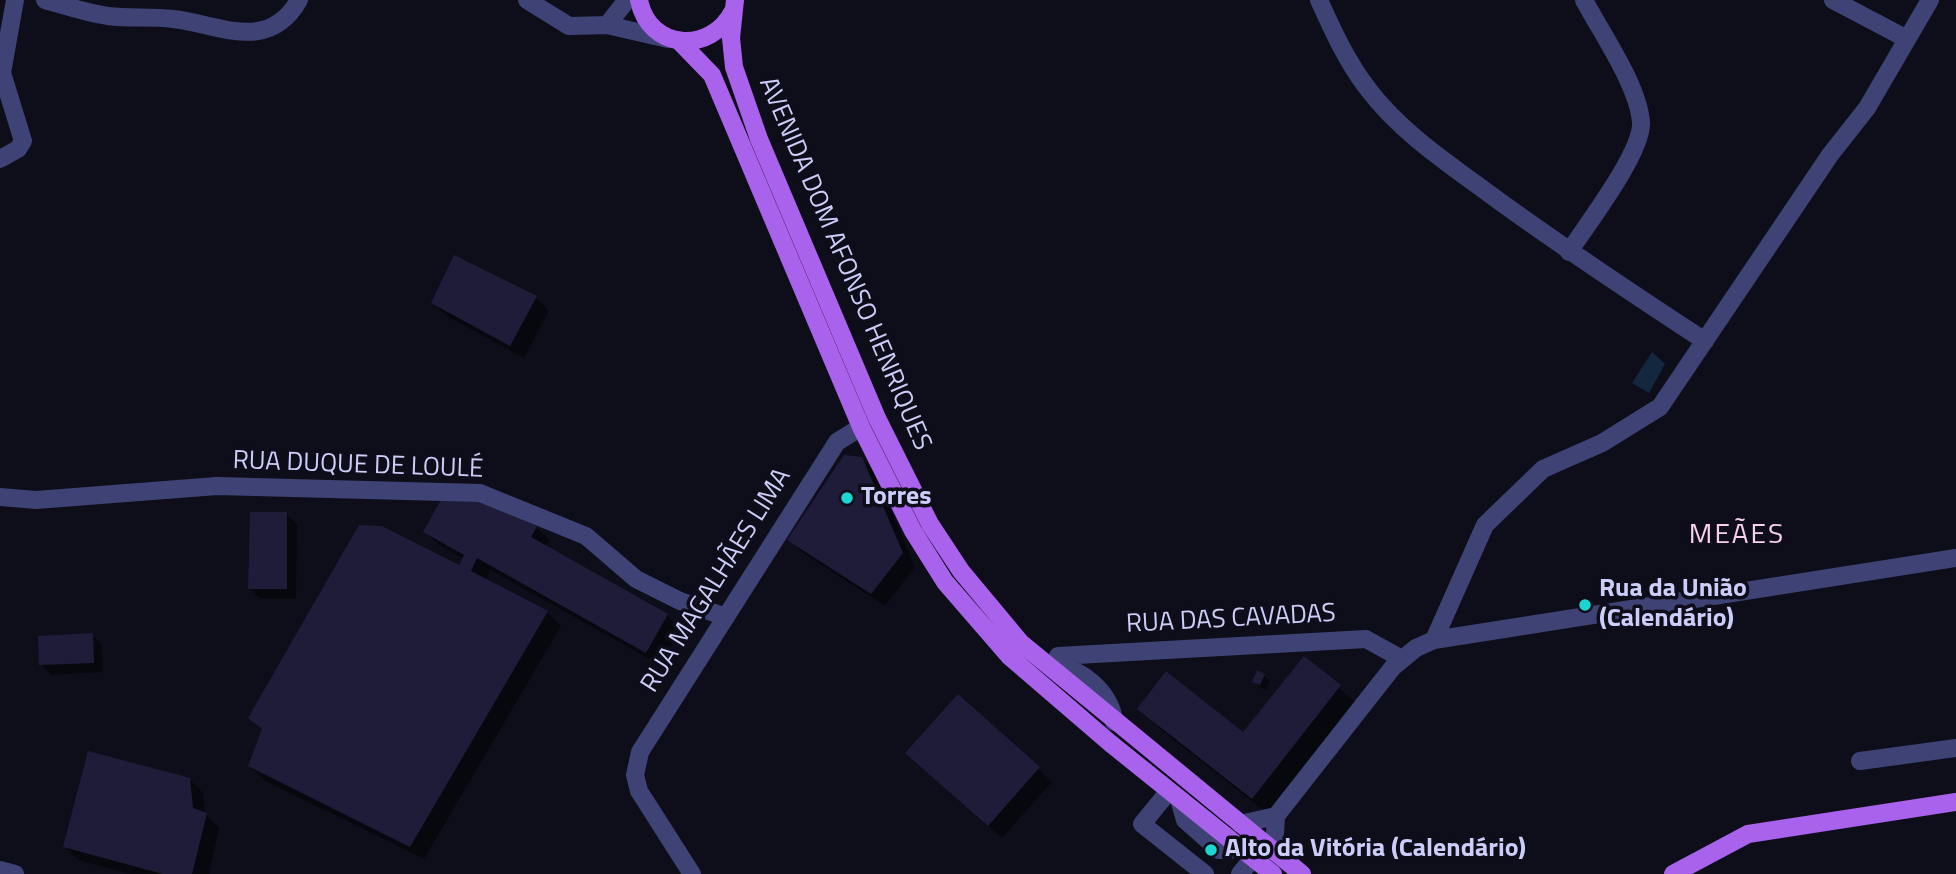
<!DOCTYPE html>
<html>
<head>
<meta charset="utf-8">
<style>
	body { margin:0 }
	canvas { display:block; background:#0e0d1a }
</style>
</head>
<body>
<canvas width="1956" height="874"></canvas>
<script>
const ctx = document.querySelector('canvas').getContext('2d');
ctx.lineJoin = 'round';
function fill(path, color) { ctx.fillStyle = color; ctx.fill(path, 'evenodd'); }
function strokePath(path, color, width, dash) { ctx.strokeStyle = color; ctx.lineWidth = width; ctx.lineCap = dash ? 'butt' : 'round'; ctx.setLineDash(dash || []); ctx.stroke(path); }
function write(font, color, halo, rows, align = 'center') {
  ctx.font = font + ' "Titillium Web",sans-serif'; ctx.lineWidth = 7; ctx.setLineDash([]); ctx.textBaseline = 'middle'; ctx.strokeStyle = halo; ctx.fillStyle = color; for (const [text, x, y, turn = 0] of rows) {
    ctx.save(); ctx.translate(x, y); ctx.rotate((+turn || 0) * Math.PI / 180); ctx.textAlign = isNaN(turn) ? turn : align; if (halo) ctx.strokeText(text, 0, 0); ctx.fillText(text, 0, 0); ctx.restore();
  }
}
const water = new Path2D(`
	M1652 352 1665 364 1649 393 1632 383Z`);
const shadow = new Path2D(`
	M536 297 549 311 524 358 446 316 433 303Z
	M862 459 876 473 915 567 885 606 803 553 789 539Z
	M286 514 297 524 296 599H260L250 588Z
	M536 527 550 541 546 547 667 615 680 629 660 665 490 570 486 581 547 612 561 626 424 859 264 780 250 766 263 731 251 718 459 567 464 559 439 545 425 532Z
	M92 635 102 645 103 672 51 675 41 664Z
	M1304 658 1360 706 1273 818 1159 728 1139 709 1244 735Z
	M1264 675 1270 682 1266 691 1254 682Z
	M958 696 1052 782 1002 838 921 766Z
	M189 779 203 793 205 814 219 828 209 874H130L78 860 65 847Z`);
const building = new Path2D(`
	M454 255 537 296 510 346 431 303Z
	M844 455 862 457 903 553 871 594 787 540Z
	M441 500 484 502 537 526 531 537 668 614 646 653 477 558 471 571 548 611 410 847 248 766 262 729 248 718 359 525 382 526 459 565 464 555 423 532Z
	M250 512H287V589H248Z
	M93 633 94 663 39 665 38 636Z
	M1304 656 1341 685 1252 799 1137 709 1166 671 1243 732Z
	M1257 670 1265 674 1260 685 1252 682Z
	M958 694 1040 767 988 826 905 753Z
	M88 751 190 778 193 808 207 813 192 874H163L63 847Z`);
const minor = new Path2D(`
	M45 0C66 6 87 13 108 16 130 19 151 16 173 19 219 24 268 54 299 0
	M527 0 569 26 607 25 668 39
	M1319 0C1333 31 1347 62 1368 89 1399 130 1443 160 1484 190 1556 243 1630 292 1705 341
	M1833 0 1907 39
	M607 25 627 0
	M0 159 18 149 23 141 2 73 15 0
	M1569 252C1587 224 1643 152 1641 122 1638 85 1602 34 1584 0
	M0 497 36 500 217 486 480 493 586 536 636 579 680 601 726 617
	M1434 640 1485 525 1543 469 1602 443 1660 407 1830 155 1867 108 1930 0
	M1058 656 1366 639 1402 659
	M1050 665C1078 664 1113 694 1114 722
	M1860 761 1956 748
	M1169 791 1142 824 1205 874
	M1179 799 1185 820 1219 850 1242 849
	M1240 824 1276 816 1393 667 1416 648 1434 640 1956 558
	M1274 852 1276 816
	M0 870 15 874
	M692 874 639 791 635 775 640 752 837 442 861 427
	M1240 874 1253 858`);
const major = new Path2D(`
	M639 0C649 51 711 54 733 11
	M735 0 731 38 734 67 759 139 877 418 930 524 961 571 1021 643 1302 874
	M680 42 712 75 861 427 913 531 945 582 1010 657 1110 743 1273 874
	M1673 874 1748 834 1956 802`);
const markers = [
	[847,498,7,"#1cd6d4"],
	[1585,605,7,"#1cd6d4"],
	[1211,850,7,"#1cd6d4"]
];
const streetNames = [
	["AVENIDA DOM AFONSO HENRIQUES",844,264,67],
	["RUA DUQUE DE LOULÉ",358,466,2],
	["RUA MAGALHÃES LIMA",717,581,-58],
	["RUA DAS CAVADAS",1231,620,-3]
];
const poiNames = [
	["Torres",861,498],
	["Rua da União",1599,590],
	["(Calendário)",1599,620],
	["Alto da Vitória (Calendário)",1225,850]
];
const neighbourhoodNames = [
	["MEÃES",1737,536]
];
fill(water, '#13283e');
fill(shadow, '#0007');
fill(building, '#1e1c39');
strokePath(minor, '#3e4274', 18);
strokePath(major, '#a962eb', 18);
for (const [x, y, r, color] of markers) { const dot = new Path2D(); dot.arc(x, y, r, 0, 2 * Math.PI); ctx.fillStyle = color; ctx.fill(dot); strokePath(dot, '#0e0d1a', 2.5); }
write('26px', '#cdcdf9', '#0e0d1a', streetNames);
write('bold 26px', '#cdcdf9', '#0e0d1a', poiNames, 'left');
ctx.letterSpacing = '2px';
write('28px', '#f9cfee', '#0e0d1a', neighbourhoodNames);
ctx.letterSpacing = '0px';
</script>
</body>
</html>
